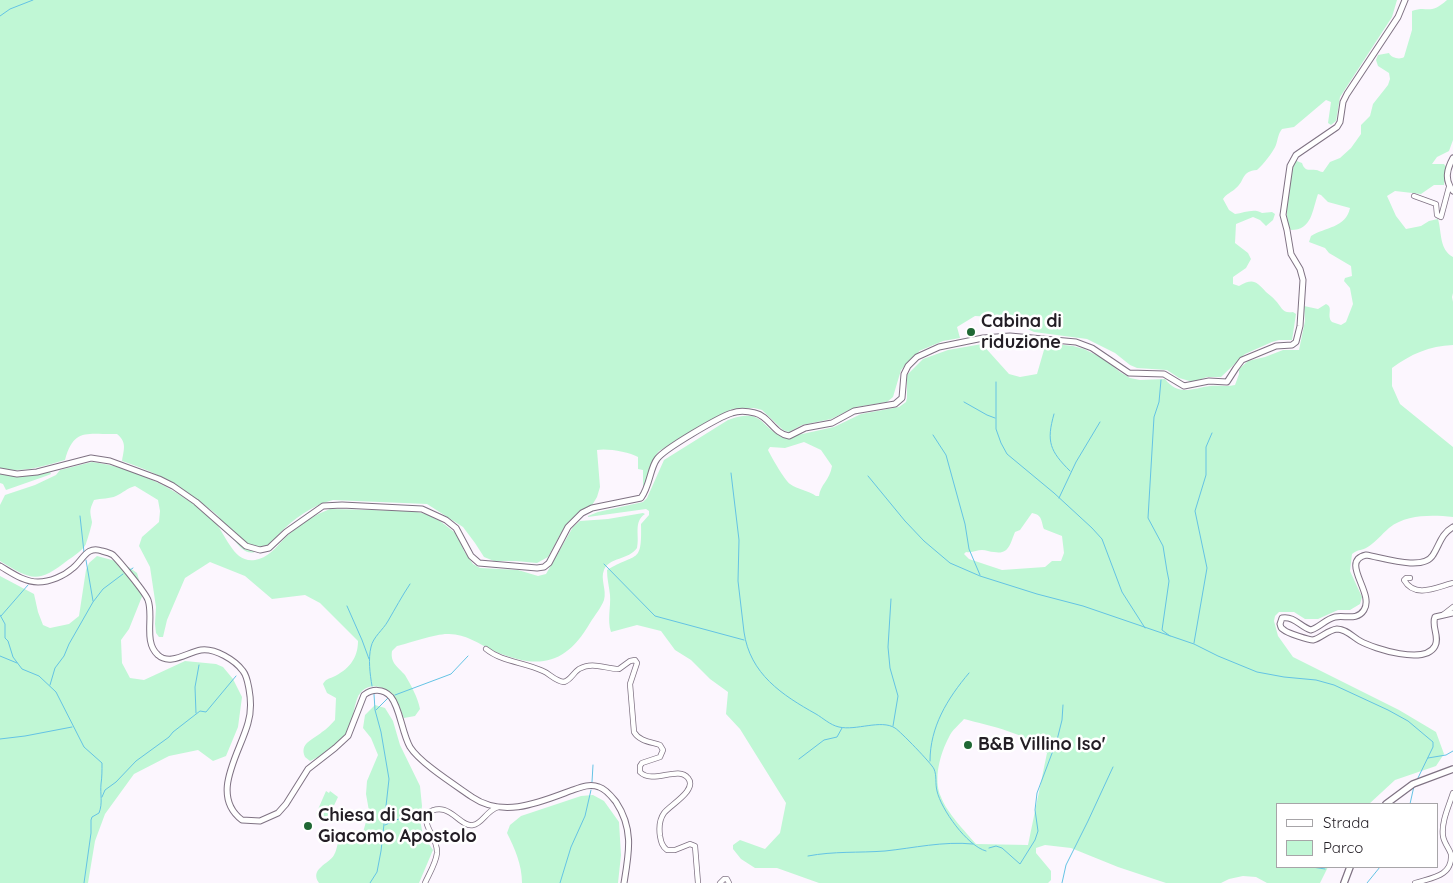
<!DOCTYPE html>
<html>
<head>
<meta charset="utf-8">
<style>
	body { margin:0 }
	#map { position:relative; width:1453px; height:883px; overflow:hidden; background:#fcf6fe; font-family:Quicksand,sans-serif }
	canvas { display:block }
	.legend { position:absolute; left:1276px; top:803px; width:162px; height:65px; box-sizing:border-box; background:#fff; border:1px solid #a7a5a8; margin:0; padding:6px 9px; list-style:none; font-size:15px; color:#231e25 }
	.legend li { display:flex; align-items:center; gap:10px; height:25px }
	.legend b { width:25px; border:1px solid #a7a5a8 }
</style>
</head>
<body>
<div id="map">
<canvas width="1453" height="883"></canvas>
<ul class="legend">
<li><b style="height:6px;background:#fff"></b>Strada</li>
<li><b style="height:14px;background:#c0f7d5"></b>Parco</li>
</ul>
</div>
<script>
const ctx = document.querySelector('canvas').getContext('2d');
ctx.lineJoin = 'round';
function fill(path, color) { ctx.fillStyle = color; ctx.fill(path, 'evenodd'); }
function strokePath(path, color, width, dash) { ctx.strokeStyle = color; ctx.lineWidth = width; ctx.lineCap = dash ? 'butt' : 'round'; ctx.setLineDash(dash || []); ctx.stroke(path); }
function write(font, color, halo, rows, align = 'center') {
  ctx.font = font + ' Quicksand,sans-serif'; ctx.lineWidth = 5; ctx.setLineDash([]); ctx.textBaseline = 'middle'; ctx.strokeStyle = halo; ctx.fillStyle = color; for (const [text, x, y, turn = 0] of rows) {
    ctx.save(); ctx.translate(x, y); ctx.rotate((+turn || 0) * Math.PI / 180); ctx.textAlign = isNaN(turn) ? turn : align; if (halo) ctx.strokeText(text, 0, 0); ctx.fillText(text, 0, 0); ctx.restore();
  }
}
const green = new Path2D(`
	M0 0H1397L1392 17 1340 97 1336 121 1331 125 1328 123 1331 102 1326 100 1294 127 1282 129C1278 134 1278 139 1276 145 1273 152 1263 165 1257 170 1241 171 1245 181 1236 188 1231 193 1227 193 1223 199L1229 210 1235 214C1244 213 1254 208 1262 213L1272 212 1275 214 1273 220 1266 226 1260 220 1253 217 1236 224 1235 243 1248 253 1251 259 1246 268 1233 277V284L1239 286C1253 278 1256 281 1266 292 1269 295 1273 297 1275 300 1282 307 1282 314 1293 312L1296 314 1292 340H1279L1272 342 1245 354 1221 377H1207L1193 382 1179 378 1167 370 1137 368 1130 365 1115 353 1087 339 1034 332 1007 320 995 317 975 316 957 327 960 338 943 341 919 351 917 357 906 364 901 370 893 397 887 402 856 407 831 419 802 425 789 432 783 430 762 410 754 408 732 409 659 451C650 461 650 476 643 488V470L638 469V457C629 452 607 448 597 450L600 487 597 497 591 507 576 515 565 526 548 557 537 563 516 561H494L484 557 475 543 463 527 427 504 333 500C313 505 293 519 279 534 272 541 266 550 255 552 239 557 228 527 217 515 212 510 205 506 199 501 173 481 154 472 122 461 124 449 127 442 117 434 88 435 74 427 65 460 40 467 27 472 0 469Z
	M1447 0H1453V140L1449 151 1437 157 1432 164H1444L1446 167 1444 185H1434L1421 194 1395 191 1387 196 1396 216 1406 229 1421 226 1429 221 1438 219C1442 233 1439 249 1453 257V293L1452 297 1453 302V345C1429 346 1411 354 1392 368V386L1400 404 1453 447V517C1432 515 1407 514 1389 528 1382 534 1374 544 1366 548 1360 551 1358 549 1352 554L1350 571 1362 597 1360 604 1350 610H1338L1318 619H1305L1294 612H1279L1275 616 1274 621 1278 636 1293 657 1399 710 1436 732 1444 754 1436 766 1395 780 1369 804H1277V867H1328L1320 883H1267L1256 877 1243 876 1229 879 1221 883H1166L1118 867 1071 848 1045 845 1036 848V853L1051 871V880L1048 883H819L777 868H755L741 859 733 849V845L740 840 765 849 780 833 786 803 740 729 726 714 728 692 710 679 691 660 675 650 661 631 637 625 611 632C607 620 611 607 610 595 609 586 607 579 607 570 637 552 642 565 641 524L649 515V511L646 509 588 517V516L598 512 643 502 647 498 664 460 728 420C764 407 759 427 784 438L834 427 861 414 899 407 906 402 907 398V375L923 359 948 350 982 344 1009 374 1020 377 1037 374 1046 343 1073 346 1084 349 1104 359 1120 372 1130 378 1140 380 1165 379C1179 397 1193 388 1210 386 1219 385 1227 387 1235 385L1239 374V369L1248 361 1265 357 1283 350H1299L1305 321 1304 306 1318 309 1326 304C1334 307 1326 316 1332 322L1341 325 1346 322 1353 304 1350 288 1344 281 1345 278 1352 276 1351 266 1329 253 1325 248 1309 242 1311 236C1325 227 1346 228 1350 208L1328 202 1321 195 1318 194C1312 211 1312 230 1291 230 1282 215 1289 176 1294 160L1302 163C1305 172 1309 169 1316 170 1318 170 1320 172 1323 172L1330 162 1340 158 1351 148 1361 134V125L1370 116 1373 104 1388 85 1390 79 1389 73 1378 66 1376 60 1378 55 1389 53C1391 58 1400 60 1404 57L1412 30V11C1428 5 1429 16 1447 0ZM804 442 821 450 832 466C830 480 820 485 819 496H816C808 490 798 490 790 484 784 479 772 458 768 450L770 447 785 448ZM1032 513C1043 515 1041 522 1044 529L1062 536 1064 553 1061 561H1052L1045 567 1002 570 969 559 964 554 966 552C973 553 977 550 982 550 986 550 990 552 994 552 1009 555 1010 544 1015 532L1020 530ZM964 719C990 726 1028 733 1047 753L1028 845 976 844C965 831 947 813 941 797 933 779 940 754 949 737 952 730 959 725 964 719Z
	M92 462C134 467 184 492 214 521 227 535 234 567 259 559 272 555 278 544 288 535 300 524 314 515 330 509L412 511 426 514 440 521 458 535 464 551 473 564 480 568 518 570 538 576 546 574 573 527 580 521 608 519 643 513 645 514C633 522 640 536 637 548 629 560 609 557 604 570 600 579 607 590 604 600 601 608 595 615 590 623 566 665 538 670 494 651 479 644 466 634 449 634 438 633 409 643 397 646L392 651C390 663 398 667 405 675 411 685 418 698 420 709L415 716 404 718C401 712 399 703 394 697 384 684 364 681 357 699 353 710 353 722 347 732 342 742 320 757 310 761L305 757C299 743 313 740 322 732 327 729 331 724 335 720L336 698 327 693 323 684C326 679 328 679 333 677 348 670 358 659 358 641L320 603 305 595 272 599 245 576 210 562 185 578 167 620 163 637H159L156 633 155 624 156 607 150 567 139 546 142 537 159 522 160 511 158 500 135 486C127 488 123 493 116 496 110 499 101 498 94 500 89 511 90 511 92 522 92 525 87 541 86 544 83 550 74 556 68 560 38 584 31 580 0 561V505L5 495 35 485 56 475 60 470Z
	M50 472 51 474 46 476 6 490 3 484 0 483V474L28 476Z
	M97 556 123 563 137 573 143 594 129 629 121 640 122 663 130 678 144 680 185 661 216 664 223 667 233 679 242 697 238 727 226 756 213 761 198 750 169 756 134 774 105 814 95 841 88 883H0V576L34 594 38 612 43 625 50 628 69 624 79 616 86 570 89 563Z
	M375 705 385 708 393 721 400 745 420 786 422 806 420 820 423 835 433 850 419 883H319C309 869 329 864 334 855 336 852 337 846 338 843L362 836 369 811 366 794 367 781 378 755 371 738 363 728 365 715Z
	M326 791 329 793 330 791 338 797 328 818 316 814Z
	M593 795 604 801 619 822 621 855 618 883H522C522 865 515 849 507 833L510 825 521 816 581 796Z`);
const stream = new Path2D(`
	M0 16 10 9 33 0
	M1161 380 1159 402 1154 417 1148 518 1163 546 1167 571 1169 581 1162 630 1170 636
	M996 382V429L1001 443 1007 454 1054 493 1092 528 1102 539 1122 592 1145 628
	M964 402 987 415 995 418
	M1054 414C1046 442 1050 451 1070 471
	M933 435 946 455 965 524 969 549 980 575
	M731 473 739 540 738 581 744 632C750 674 782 695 816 714 823 718 830 725 839 727 856 731 881 719 895 728 900 731 932 764 934 769 937 776 935 783 937 791 941 809 967 846 986 851
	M868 476 905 521 924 541 950 563 980 576 1037 594 1083 606 1194 644 1218 656 1257 672 1284 677 1316 680 1334 685 1388 710 1408 721 1433 742V747L1417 780
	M1059 498 1076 462 1100 422
	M80 516 84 552
	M86 560 93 601
	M604 564 655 616 744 640
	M130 570 133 568
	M891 599 888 647 890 668 898 696 893 726
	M347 606 362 640 369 659
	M0 615 5 624V638L8 641 13 657 22 669 39 676 56 692 84 747 102 763C102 771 102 777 101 784 100 794 103 803 99 813L92 817 91 820V833L84 883
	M1 616 28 585
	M1194 643 1207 568 1195 511 1206 475V447L1212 433
	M0 656 17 663
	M50 685 55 668 64 656 69 644 93 602 103 589 123 574
	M372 686C370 674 368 659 371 647 373 637 383 630 388 621 395 609 402 596 410 584
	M395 695 451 674 468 656
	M376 710 388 698
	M196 713 195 687 199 665
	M0 739 25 736 72 727
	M1428 758 1446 755 1453 751
	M799 759 824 740 837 737 842 728
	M930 761C930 727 947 699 969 673
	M592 782 593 765
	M102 797 105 790 116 782 136 761 169 737 173 732 200 711 206 712 236 676
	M1410 804 1414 786
	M385 825 419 810
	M989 848 996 846 1002 848 1020 864 1035 840 1038 831 1035 810 1037 793 1057 740 1062 720 1063 705
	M808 856C834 851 858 853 885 851 914 848 943 841 973 844
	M1312 867 1325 869
	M370 883 377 872 381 851 389 779 381 732 375 710 374 694
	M560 883 571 847 585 816 591 790
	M1062 883 1066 865 1088 821 1113 767
	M1367 883 1380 867`);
const minor = new Path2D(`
	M1414 196 1436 204 1437 215 1441 217 1449 187
	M1410 578H1406L1404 580C1415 599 1437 587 1453 583
	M1444 614 1453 607
	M486 649C502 662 524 662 543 671 550 674 555 681 564 682 571 680 573 673 579 669 593 661 605 669 619 669L630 661 635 660 637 663 630 684 634 732C639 741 651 742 660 745L663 750 660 757 642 763 640 766V772C653 785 678 765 688 778 698 790 670 805 664 813 659 820 659 829 660 836 661 842 662 846 667 850H675L690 844 695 846 698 883
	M425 883C429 874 436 863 437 853 438 838 424 829 426 814 449 798 459 828 473 825 482 824 486 811 498 807
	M720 883 724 879H727L729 883
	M1415 883C1430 878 1453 877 1451 854 1449 848 1444 843 1443 836 1441 822 1449 806 1453 793`);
const tertiary = new Path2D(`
	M1453 158C1447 169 1444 180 1453 191
	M0 471 17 474 37 472 91 458 110 461 159 479 173 486 196 502 246 546 260 550 269 548 286 532 323 506 342 505 422 509 446 520 456 528 471 556 479 563 537 568 544 567 549 563 568 527 582 513 592 508 641 498C650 486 650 468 657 459 664 449 719 417 732 413 740 410 747 411 755 413 769 416 774 434 789 436L805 428 832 423 854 411 895 404 902 398 904 374 908 366 917 357 939 347 983 338 1010 336 1076 342 1092 348 1129 373 1164 374 1184 386 1209 381 1227 382 1236 368 1242 360 1276 346 1292 345 1296 342 1300 326 1303 280 1300 269 1291 254 1287 230 1283 215 1290 166 1296 155 1337 127 1340 122 1343 102 1347 94 1398 17 1405 0
	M1453 527C1441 534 1440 544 1433 555 1423 572 1381 557 1366 555 1339 561 1375 593 1364 610 1357 621 1345 615 1335 617 1326 619 1320 627 1311 630 1300 627 1295 616 1282 618L1280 624C1281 628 1281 628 1284 630 1287 633 1309 640 1313 640 1321 638 1328 630 1337 629 1346 629 1353 637 1360 641 1375 649 1425 665 1435 646 1440 637 1431 626 1435 617L1453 613
	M0 566C12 573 24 582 38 582 50 582 64 576 73 568 83 560 87 545 102 551 106 552 110 553 113 555 119 561 145 592 148 600 154 616 143 642 158 655 170 666 188 652 201 650 215 648 235 660 243 671 247 676 248 684 249 689 251 700 251 713 248 723 240 753 209 795 242 820L260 821 278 813 286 804 308 769 335 748 348 736 364 695C372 689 383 688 391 697 400 708 402 733 410 747 420 763 455 785 472 797 503 818 538 803 570 791 579 788 589 783 599 787 606 789 612 797 616 802 634 829 629 853 624 883`);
const secondary = new Path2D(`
	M1386 804 1413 784 1453 769
	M1344 883 1350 867`);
const markers = [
	[971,332,5,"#1f6734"],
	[968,745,5,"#1f6734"],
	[308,826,5,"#1f6734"]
];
const poiNames = [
	["Cabina di",981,322],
	["riduzione",981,343],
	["B&B Villino Iso'",978,745],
	["Chiesa di San",318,816],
	["Giacomo Apostolo",318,837]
];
fill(green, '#c0f7d5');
strokePath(stream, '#64c3e4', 1);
strokePath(minor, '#7f7283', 6);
strokePath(tertiary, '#7f7283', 7);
strokePath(secondary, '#7f7283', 8);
strokePath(minor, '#fff', 4.5);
strokePath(tertiary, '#fff', 5);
strokePath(secondary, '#fff', 5.5);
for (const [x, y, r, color] of markers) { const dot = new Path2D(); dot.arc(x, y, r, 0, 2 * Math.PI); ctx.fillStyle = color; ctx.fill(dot); strokePath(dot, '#fff', 2); }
write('bold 18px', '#231e25', '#fff', poiNames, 'left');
</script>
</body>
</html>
